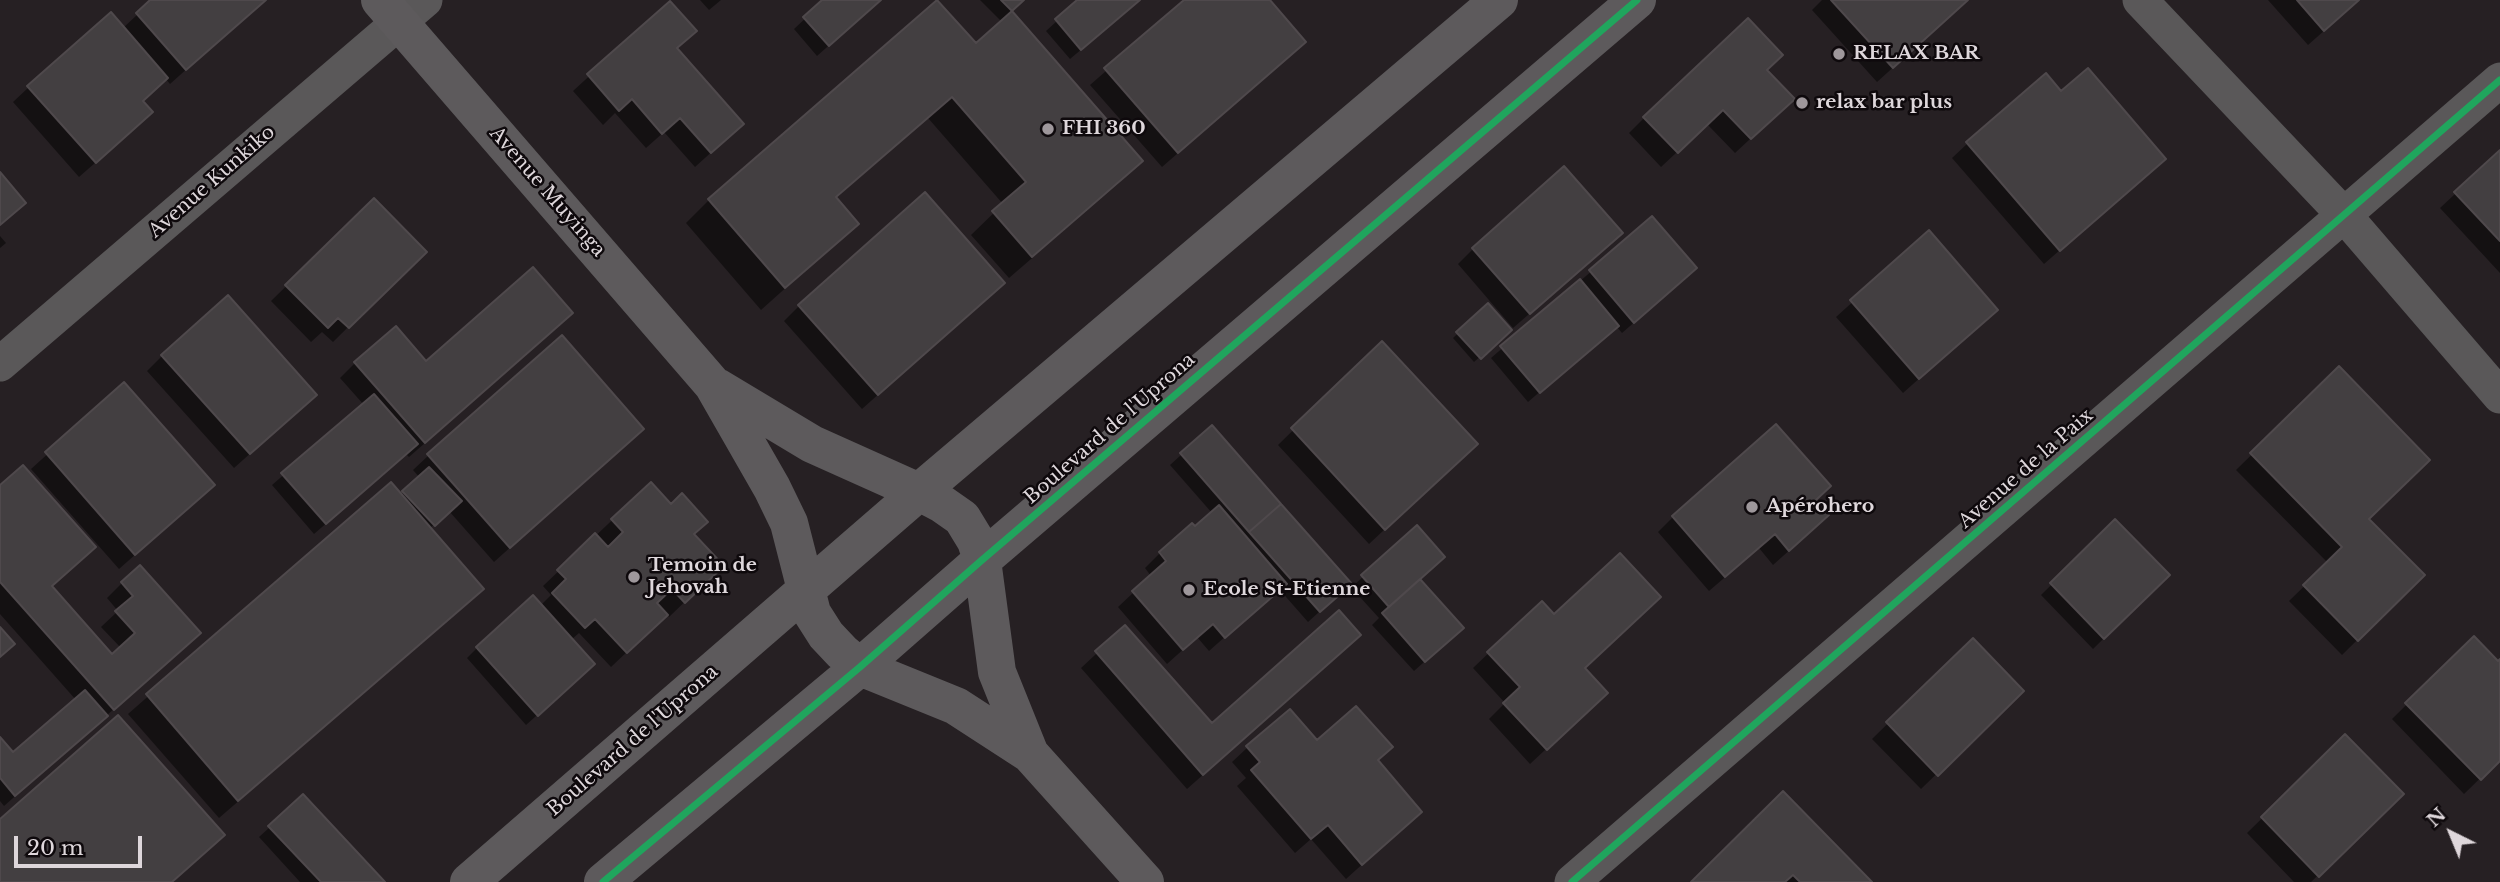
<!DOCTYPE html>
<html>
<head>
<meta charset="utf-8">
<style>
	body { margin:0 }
	#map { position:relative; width:2500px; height:882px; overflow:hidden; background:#262023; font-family:"Libre Baskerville",serif }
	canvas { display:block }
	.north { position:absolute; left:2416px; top:798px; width:70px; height:70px; -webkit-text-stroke:5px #0e090c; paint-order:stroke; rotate:317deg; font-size:19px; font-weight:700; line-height:28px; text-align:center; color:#ded7db }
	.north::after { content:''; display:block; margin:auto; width:24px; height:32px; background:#ded7db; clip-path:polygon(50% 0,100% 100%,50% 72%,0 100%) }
	.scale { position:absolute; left:14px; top:836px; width:128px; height:32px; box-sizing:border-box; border:4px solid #ded7db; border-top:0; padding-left:9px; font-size:21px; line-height:24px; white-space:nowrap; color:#ded7db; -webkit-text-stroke:5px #0e090c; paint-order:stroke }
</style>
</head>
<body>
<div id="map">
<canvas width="2500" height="882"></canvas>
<div class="north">N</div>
<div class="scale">20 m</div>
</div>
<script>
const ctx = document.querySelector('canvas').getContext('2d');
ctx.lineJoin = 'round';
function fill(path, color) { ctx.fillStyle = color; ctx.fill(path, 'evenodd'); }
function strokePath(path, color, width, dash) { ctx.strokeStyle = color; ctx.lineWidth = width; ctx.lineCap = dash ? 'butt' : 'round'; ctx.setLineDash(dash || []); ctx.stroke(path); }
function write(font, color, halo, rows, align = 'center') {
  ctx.font = font + ' "Libre Baskerville",serif'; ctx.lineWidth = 5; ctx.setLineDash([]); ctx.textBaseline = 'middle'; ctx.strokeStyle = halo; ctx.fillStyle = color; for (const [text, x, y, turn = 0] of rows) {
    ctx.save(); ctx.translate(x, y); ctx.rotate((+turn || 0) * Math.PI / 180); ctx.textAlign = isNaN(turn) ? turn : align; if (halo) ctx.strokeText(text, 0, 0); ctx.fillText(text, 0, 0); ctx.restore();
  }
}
const shadow = new Path2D(`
	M153 0H264L170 84 165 78 141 101 136 127 79 177 13 102 29 87 123 28Z
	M700 0H721L709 10Z
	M825 0H880L817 56 794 29Z
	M980 0H1022L1010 12 1141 161 1118 184 1009 278 971 235 1003 204 928 118 835 199 857 224 761 310 686 223 709 200 938 1 976 45 1002 22Z
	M1080 0H1140L1070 59 1046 31Z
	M1187 0H1268L1288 57 1162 167 1090 85Z
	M1822 0H1968L1877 82 1812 10Z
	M2268 0H2359L2308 45Z
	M669 3 675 49 726 139 695 167 664 132 646 148 615 113 603 125 573 91Z
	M1766 70 1777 114 1735 153 1707 124 1661 167 1629 133 1644 118Z
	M2061 93 2164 159 2044 264 1952 158 1968 143Z
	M2500 152V273L2440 208Z
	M374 200 424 252 333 342 322 332 311 342 271 301Z
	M1652 219 1684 279 1622 333 1616 326 1528 402 1491 358Z
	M1929 233 1996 310 1903 393 1836 317Z
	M0 236 6 243 0 248Z
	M1605 248 1513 328 1458 264 1473 249Z
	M1003 283 862 409 784 321 799 306Z
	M1488 305 1510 330 1474 362 1453 338Z
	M556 328 409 457 406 454 314 534 272 485 364 405 340 378 355 363H426Z
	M1382 343 1460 459 1369 544 1278 445Z
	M162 356 299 410 234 468 147 371Z
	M2339 369 2367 519 2423 575 2342 655 2289 601 2328 563 2236 470Z
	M124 385 197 500 119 569 31 469Z
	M1212 427 1352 587 1417 527 1419 579 1451 638 1414 671 1372 625 1379 618 1349 585 1308 622 1279 589 1209 651 1197 637 1167 664 1118 607 1151 576 1145 568 1160 553 1212 513 1170 465Z
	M642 429 494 562 449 511 429 529 481 589 463 607 219 818 128 714 390 484 400 495 420 478 413 470 429 455Z
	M650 484 722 566 669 617 667 614 611 667 579 633 571 640 582 675 526 725 467 658 477 648 540 606 551 595 543 586Z
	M0 488 50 587 112 656 121 648 101 627 118 611 107 598 122 583 183 648 4 806 0 801V740L13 754 76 700 0 614Z
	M1814 501 1812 530 1773 565 1759 548 1709 591 1658 532 1673 517Z
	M2115 522 2168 575 2093 649 2041 595Z
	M1541 603 1583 669 1590 708 1530 764 1489 719 1505 703 1473 668Z
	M1125 627 1212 725 1344 650 1187 789 1081 668Z
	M2474 638 2498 663 2500 661V759L2464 794 2392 719Z
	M1973 640 2022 691 1921 789 1872 739Z
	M2345 737 2402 794 2311 882H2294L2247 833Z
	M1316 742 1376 761 1420 812 1346 879 1311 839 1295 853 1237 786 1246 778 1232 762 1248 747Z
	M1783 794 1870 882H1693Z
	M270 827 383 882H300L259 837Z`);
const building = new Path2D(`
	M150 0H266L186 70 136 13Z
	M822 0H881L829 46 803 17Z
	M937 0 976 43 1012 11 1143 161 1032 257 992 211 1026 182 952 97 836 197 859 224 785 288 708 199Z
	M1001 0H1024L1012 11Z
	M1077 0H1140L1081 50 1055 19Z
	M1184 0H1270L1306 42 1178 153 1104 68Z
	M1831 0H1968L1893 68Z
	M2297 0H2359L2324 31Z
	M670 1 697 31 677 48 744 124 711 153 680 118 662 134 632 99 619 111 587 74Z
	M111 12 168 78 143 101 153 112 96 163 27 86Z
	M1748 18 1783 55 1767 70 1795 99 1751 139 1723 110 1678 153 1643 117Z
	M2088 68 2166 159 2060 251 1966 142 2046 73 2061 91Z
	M2500 150V241L2454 192Z
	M1564 166 1623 233 1530 314 1472 248Z
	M0 172 26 203 0 225Z
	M925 192 1005 283 878 395 798 305Z
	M374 198 427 252 349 328 338 318 328 328 285 285Z
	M1652 216 1697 268 1634 323 1589 270Z
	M1929 230 1998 310 1919 379 1850 300Z
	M533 267 573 313 425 443 354 362 396 326 426 361Z
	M1580 279 1619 326 1540 393 1500 346Z
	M228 295 317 395 250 454 161 355Z
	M1488 303 1512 330 1481 359 1456 332Z
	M562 335 644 429 510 548 427 454Z
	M1382 341 1478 444 1385 530 1291 428Z
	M2339 366 2430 460 2369 519 2425 575 2358 641 2303 585 2342 547 2250 453Z
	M124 382 215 485 135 555 45 452Z
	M374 394 418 444 326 524 281 473Z
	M1776 424 1831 486 1816 500 1829 515 1789 551 1775 534 1725 577 1672 516Z
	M1212 425 1281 504 1249 532 1180 453Z
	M23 465 96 547 52 586 112 654 135 633 115 611 133 596 121 582 140 565 201 633 114 710 0 582V485Z
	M429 467 462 501 435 526 402 491Z
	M391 482 484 589 238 801 146 694Z
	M651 482 671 504 682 493 708 522 694 534 724 566 685 603 672 589 657 603 668 615 627 653 595 619 585 628 552 593 566 579 557 570 595 533 608 547 623 532 611 519Z
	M1281 504 1352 584 1320 612 1249 532Z
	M1219 505 1287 584 1225 638 1213 624 1183 650 1132 591 1166 561 1159 552 1192 523 1195 526Z
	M2115 519 2170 575 2104 639 2050 583Z
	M1417 525 1445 557 1389 607 1361 575Z
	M1620 553 1661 597 1585 668 1608 693 1547 750 1503 703 1520 687 1487 652 1542 601 1554 614Z
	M1420 579 1464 628 1425 662 1382 613Z
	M533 595 595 664 538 716 476 647Z
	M1339 610 1361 635 1203 775 1095 651 1125 625 1212 723Z
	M0 627 15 644 0 657Z
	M2474 636 2498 661 2500 659V761L2481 780 2405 703Z
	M1973 638 2024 691 1938 776 1886 722Z
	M85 690 108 716 15 796 0 778V737L13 752Z
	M1356 706 1393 747 1378 760 1422 812 1362 865 1328 825 1311 839 1251 770 1260 762 1246 746 1290 709 1317 740Z
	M118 715 225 835 172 882H0V819Z
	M2345 734 2404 794 2319 877 2261 817Z
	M1783 791 1872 882H1800L1793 875 1785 882H1691Z
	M303 794 385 882H321L268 826Z`);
const street = new Path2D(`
	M2140 0 2344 215 2500 396
	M0 364 425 0
	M1572 882 2500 80`);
const secondary = new Path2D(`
	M380 0 713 385 772 488 789 523 812 613 826 635 842 652 860 667 956 706 1030 754 1145 882
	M717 387 812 444 919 492 942 504 962 518 976 541 982 560 997 672 1030 754
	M469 882 919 492 1499 0
	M603 882 860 667 982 560 1637 0`);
const cycleway = new Path2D(`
	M603 882 860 667 982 560 1637 0
	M1572 882 2500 80`);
const markers = [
	[1839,54,7,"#9e979b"],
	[1802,103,7,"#9e979b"],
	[1048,129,7,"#9e979b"],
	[1752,507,7,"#9e979b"],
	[634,577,7,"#9e979b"],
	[1189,590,7,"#9e979b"]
];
const poiNames = [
	["RELAX BAR",1853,54],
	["relax bar plus",1816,103],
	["FHI 360",1062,129],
	["Apérohero",1766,507],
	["Temoin de",648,566],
	["Jehovah",648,588],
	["Ecole St-Etienne",1203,590]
];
const streetNames = [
	["Avenue Kunkiko",212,182,-41],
	["Avenue Muyinga",547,192,49],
	["Boulevard de l'Uprona",1110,429,-41],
	["Avenue de la Paix",2026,469,-41],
	["Boulevard de l'Uprona",633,741,-41]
];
fill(shadow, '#0007');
fill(building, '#433f41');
strokePath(building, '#4f494c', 2);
strokePath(street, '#5a5859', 35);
strokePath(secondary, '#5d5a5c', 38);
strokePath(cycleway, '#20a55d', 7);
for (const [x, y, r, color] of markers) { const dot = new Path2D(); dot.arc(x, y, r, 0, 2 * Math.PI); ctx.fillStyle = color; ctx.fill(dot); strokePath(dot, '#0e090c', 2.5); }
write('bold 19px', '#ded7db', '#0e090c', poiNames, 'left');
write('19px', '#ded7db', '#0e090c', streetNames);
</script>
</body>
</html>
